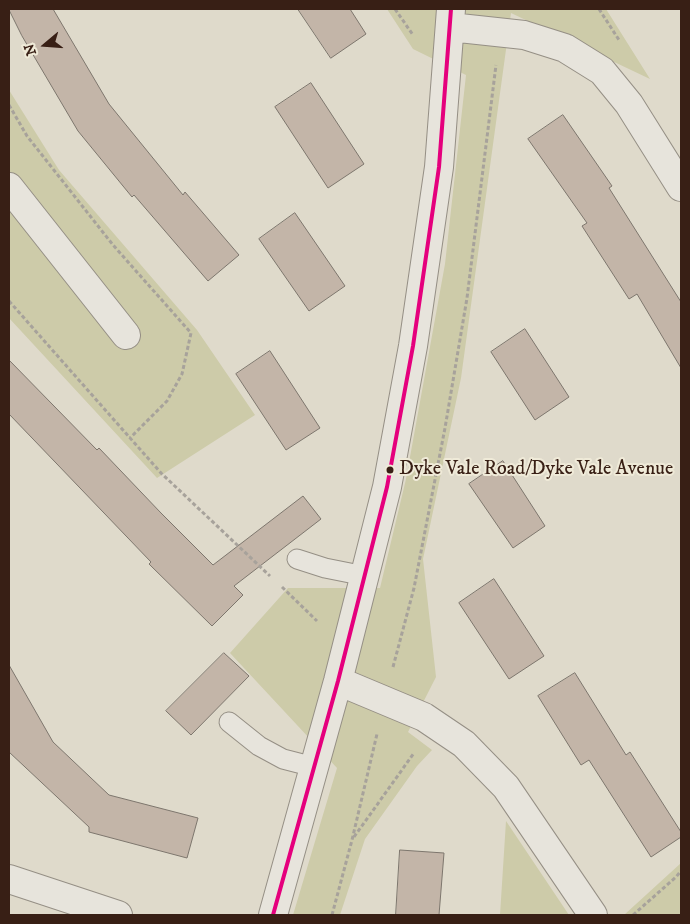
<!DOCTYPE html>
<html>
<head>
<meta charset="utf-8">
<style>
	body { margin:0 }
	#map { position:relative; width:690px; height:924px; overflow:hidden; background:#dfdacb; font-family:"IM FELL DW Pica",serif }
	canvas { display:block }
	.frame { position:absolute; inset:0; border:10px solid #381f15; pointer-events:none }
	.north { position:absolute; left:20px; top:20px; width:50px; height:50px; -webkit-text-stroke:4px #efead8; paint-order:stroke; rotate:252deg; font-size:14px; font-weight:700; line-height:20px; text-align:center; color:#381f15 }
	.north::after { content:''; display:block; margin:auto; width:18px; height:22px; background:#381f15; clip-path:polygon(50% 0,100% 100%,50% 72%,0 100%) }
</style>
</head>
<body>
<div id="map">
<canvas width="690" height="924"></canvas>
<div class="frame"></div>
<div class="north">N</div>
</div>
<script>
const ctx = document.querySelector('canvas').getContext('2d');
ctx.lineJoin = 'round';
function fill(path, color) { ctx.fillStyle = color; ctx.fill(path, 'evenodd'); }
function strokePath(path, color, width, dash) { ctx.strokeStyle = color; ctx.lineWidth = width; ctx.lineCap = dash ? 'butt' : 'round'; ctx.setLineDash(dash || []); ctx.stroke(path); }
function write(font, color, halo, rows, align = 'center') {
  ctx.font = font + ' "IM FELL DW Pica",serif'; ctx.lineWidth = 4; ctx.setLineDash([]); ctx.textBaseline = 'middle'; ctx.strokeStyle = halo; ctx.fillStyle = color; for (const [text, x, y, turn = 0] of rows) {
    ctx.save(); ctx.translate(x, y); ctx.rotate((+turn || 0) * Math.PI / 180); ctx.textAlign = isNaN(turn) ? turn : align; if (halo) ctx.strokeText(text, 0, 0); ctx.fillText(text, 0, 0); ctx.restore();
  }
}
const green = new Path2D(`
	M387 9H606L650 79 511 13 461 378 423 559 436 677 408 732 432 750 417 766 365 839 340 915H293L337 768 230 653 288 588H380L406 479 445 264 466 75 413 49Z
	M9 90 59 170 197 330 255 415 157 478 9 318Z
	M506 821 569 915H500Z
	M681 863V915H624Z`);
const building = new Path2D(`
	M9 9H53L109 104 183 195 185 192 239 255 208 281 134 195 132 197 78 131 22 36Z
	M298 9H350L366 34 331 58Z
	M311 83 364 164 328 188 275 107Z
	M563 115 612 186 609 188 681 302V368L637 294 629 299 582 226 587 223 528 139Z
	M295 213 345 286 309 311 259 239Z
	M525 329 569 397 535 420 491 352Z
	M270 351 320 428 286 450 236 374Z
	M9 360 97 450 99 448 161 513 213 565 303 496 321 519 234 586 243 595 212 626 149 564 151 562 9 414Z
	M503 461 545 526 513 548 469 484Z
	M494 579 544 656 509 679 459 603Z
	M224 653 249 676 191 735 166 711Z
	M9 665 53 742 109 795 198 818 187 858 89 832V827L9 752Z
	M575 673 626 755 630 752 681 832V837L651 857 589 760 581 765 538 696Z
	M400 850 444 853 439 915H396Z`);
const path = new Path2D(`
	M395 9 413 35
	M599 9 619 40
	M9 105 27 136 113 245 191 333 182 374 167 401 130 438
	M9 301 161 473 270 576
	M282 587 317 621
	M393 667 414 588 445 428 467 298 496 65
	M354 837 414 753
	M332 915 352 840 377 734
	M633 915 676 877 681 871`);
const lane = new Path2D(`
	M297 559 325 568 365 576
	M229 722 259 746 283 759 314 767`);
const street = new Path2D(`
	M450 27 524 35 565 48 602 71 629 104 681 187
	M9 187 126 335
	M338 681 424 717 464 744 506 787 593 915
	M9 879 118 915
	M273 915 338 681 387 487 413 346 439 167 451 9`);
const bus1 = new Path2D(`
	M273 915 338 681 387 487 413 346 439 167 451 9`);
const markers = [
	[390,470,4.5,"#381f15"]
];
const busNames = [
	["Dyke Vale Road/Dyke Vale Avenue",399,470]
];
fill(green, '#cdcba9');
fill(building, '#c3b5a8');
strokePath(building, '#7d766d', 1);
strokePath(lane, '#958f85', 21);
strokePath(street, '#958f85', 30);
strokePath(path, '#a7a29b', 3, [4, 2.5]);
strokePath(lane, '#e7e4dc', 19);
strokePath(street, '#e7e4dc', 28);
strokePath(bus1, '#e5007d', 4);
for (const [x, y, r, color] of markers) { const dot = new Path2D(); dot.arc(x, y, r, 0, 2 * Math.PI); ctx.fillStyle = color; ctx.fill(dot); strokePath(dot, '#efead8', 2); }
write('20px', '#381f15', '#efead8', busNames, 'left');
</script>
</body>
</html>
